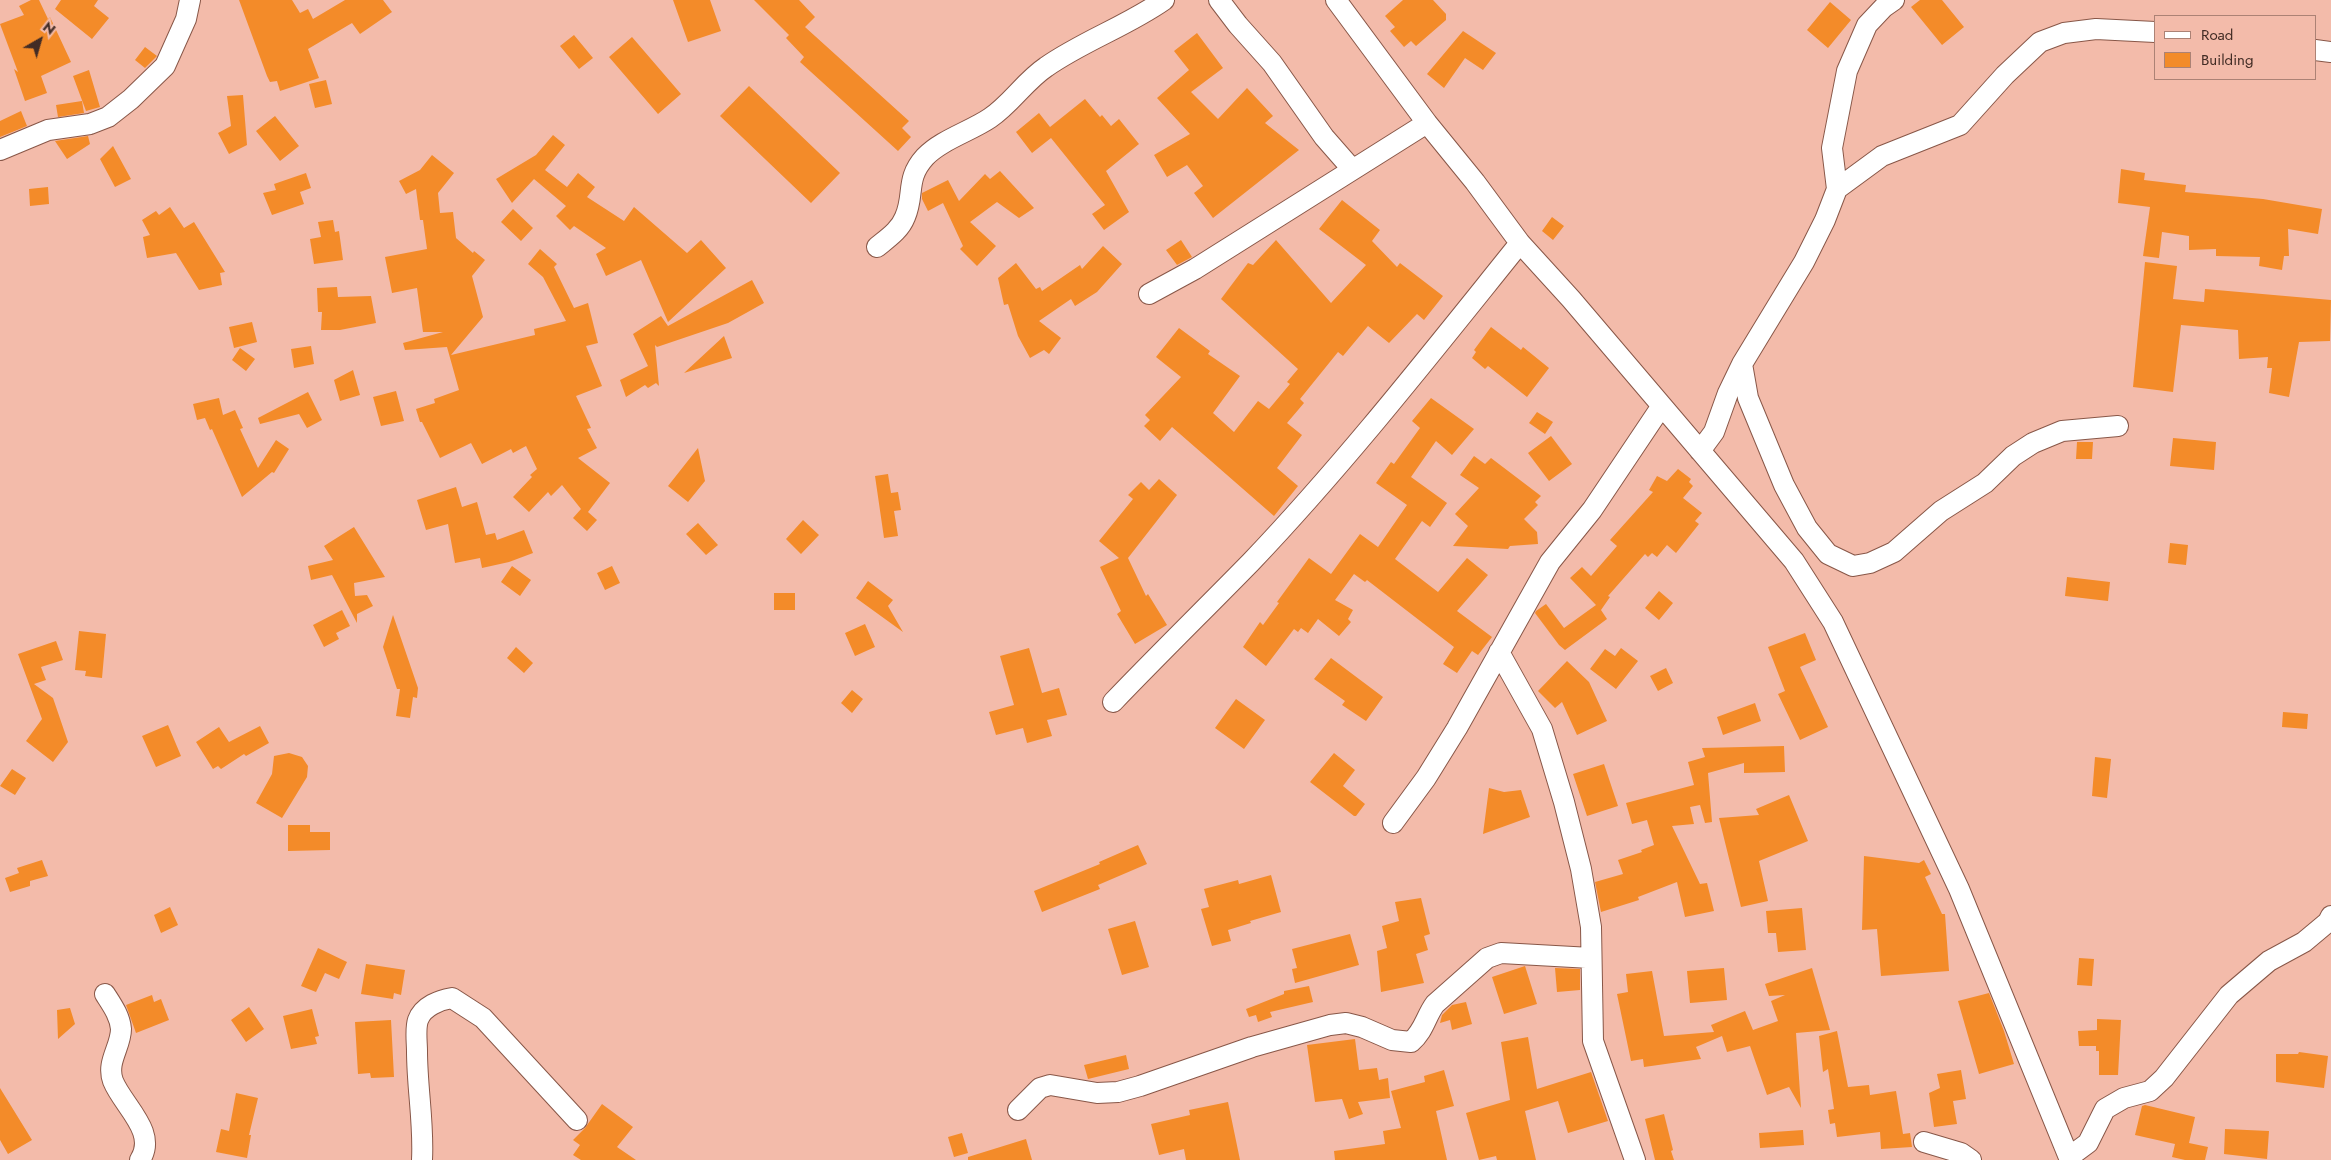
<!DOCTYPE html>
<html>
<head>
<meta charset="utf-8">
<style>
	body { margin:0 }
	#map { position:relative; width:2331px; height:1160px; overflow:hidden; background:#f3bbaa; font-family:Jost,sans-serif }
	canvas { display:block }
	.legend { position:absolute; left:2154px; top:15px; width:162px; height:65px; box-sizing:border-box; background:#f3bbaa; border:1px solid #ac8275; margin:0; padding:6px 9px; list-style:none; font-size:15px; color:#422c25 }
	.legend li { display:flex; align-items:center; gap:10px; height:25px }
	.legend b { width:25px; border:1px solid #ac8275 }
	.north { position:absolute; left:15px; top:15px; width:50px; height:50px; -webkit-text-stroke:4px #f3bbaa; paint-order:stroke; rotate:38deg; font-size:14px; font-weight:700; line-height:20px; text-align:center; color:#422c25 }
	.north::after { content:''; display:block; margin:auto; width:18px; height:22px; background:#422c25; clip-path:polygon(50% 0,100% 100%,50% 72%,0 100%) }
</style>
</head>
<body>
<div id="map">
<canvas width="2331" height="1160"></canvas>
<ul class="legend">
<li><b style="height:6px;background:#fff"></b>Road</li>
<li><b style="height:14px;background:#f38b29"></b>Building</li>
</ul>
<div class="north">N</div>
</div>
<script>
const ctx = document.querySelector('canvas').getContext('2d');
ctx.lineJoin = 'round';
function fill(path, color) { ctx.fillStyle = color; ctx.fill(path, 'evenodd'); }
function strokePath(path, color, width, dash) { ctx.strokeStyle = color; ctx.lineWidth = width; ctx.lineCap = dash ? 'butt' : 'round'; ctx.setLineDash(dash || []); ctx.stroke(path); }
const building = new Path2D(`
	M31 0H39L48 19 50 17 71 62 41 76 47 93 25 101 14 69 18 72 0 24 24 15 19 6Z
	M61 0H98L94 6 109 18 92 39 55 9Z
	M239 0H292L300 13 308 9 313 19 345 0H383L392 12 360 34 352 23 308 49 319 78 280 91 277 81 270 82 267 76Z
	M673 0H710L721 31 688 42Z
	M754 0H799L815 17 805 27 909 121 902 128 911 137 898 151 800 62 804 57 786 38 789 35Z
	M1403 0H1433L1446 14V20L1416 46 1411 41 1404 47 1390 31 1395 27 1385 16Z
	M1920 0H1942L1964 27 1942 45 1911 7Z
	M1830 2 1851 20 1828 48 1807 30Z
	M1463 31 1496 53 1483 70 1465 58 1444 88 1427 74Z
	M1197 33 1223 68 1191 92 1218 119 1247 88 1273 116 1265 123 1299 150 1213 218 1194 193 1203 186 1187 165 1167 177 1154 155 1190 134 1157 98 1189 70 1174 51Z
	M574 35 593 58 579 69 560 46Z
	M632 37 681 94 658 114 609 57Z
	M145 47 157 56 145 68 135 60Z
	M89 70 100 107 86 111 73 76Z
	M326 80 332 104 315 108 309 84Z
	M749 86 840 173 811 203 720 116Z
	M243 95 247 145 229 154 218 133 231 126 227 96Z
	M1085 99 1100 117 1102 115 1111 126 1119 119 1139 144 1106 171 1129 212 1104 230 1092 214 1105 205 1051 138 1032 153 1016 132 1039 113 1050 127Z
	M82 101 84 113 58 117 56 105Z
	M21 111 27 126 0 137V121Z
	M275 116 299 146 280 161 256 131Z
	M553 135 565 145 545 170 567 187 578 173 595 187 587 197 624 221 634 207 687 253 701 240 726 268 668 322 641 260 606 276 596 254 606 248 574 226 570 230 556 216 566 206 534 179 512 203 496 179 536 155Z
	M88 136 90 144 67 159 55 141Z
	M113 146 131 179 115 187 100 159Z
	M432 155 454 173 438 193 440 213 453 212 456 238 473 253 474 251 485 260 472 276 483 317 451 355 535 335 534 329 566 321 543 277 528 264 540 249 557 264 554 267 574 308 588 303 598 343 586 346 602 386 576 396 591 428 587 429 597 448 578 458 610 483 588 512 597 520 587 531 573 518 581 509 562 485 551 496 548 492 529 512 513 497 532 477 530 475 537 469 526 446 513 453 511 449 482 464 471 443 440 458 422 422H420L416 409 435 403 434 399 459 390 447 347 405 350 403 343 443 332H423L417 288 392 293 385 257 427 249 423 220H420L416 189 406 194 399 181 420 170Z
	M2121 169 2145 173 2144 180 2186 185 2185 192 2263 199 2322 209 2318 234 2288 229 2289 256H2284L2282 270 2259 266 2260 257 2216 256V249L2189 250V236L2162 232 2159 258 2143 256 2150 207 2118 203Z
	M1000 171 1034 208 1019 218 997 202 970 222 996 246 977 266 960 249 963 246 943 203 928 211 922 199V193L948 180 959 201 985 174 990 179Z
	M306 173 311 188 300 192 304 204 272 215 263 193 276 190 274 184Z
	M48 187 49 204 30 206 29 189Z
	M1342 200 1380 230 1372 241 1397 267 1400 263 1443 296 1424 320 1417 314 1389 343 1368 326 1343 356 1338 352 1300 399 1304 403 1287 423 1302 435 1277 468 1298 486 1274 516 1172 427 1160 441 1144 426 1150 420 1145 415 1181 377 1156 357 1179 328 1210 351 1208 354 1240 376 1213 413 1234 432 1258 401 1269 409 1290 384 1287 382 1298 369 1221 299 1248 263 1253 265 1276 240 1331 303 1366 265 1319 229Z
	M170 207 184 228 194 222 225 272 220 273 222 285 199 290 176 253 147 258 143 237 150 235 142 220 156 211 159 215Z
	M513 209 533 228 521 241 501 222Z
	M1552 217 1564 226 1553 240 1542 231Z
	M333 220 335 232 339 231 343 260 314 264 310 239 321 237 318 222Z
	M1181 240 1192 257 1177 265 1166 250Z
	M1103 246 1122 264 1097 292 1075 306 1071 299 1039 321 1061 338 1049 354 1044 350 1030 358 1018 336 1008 304 1004 305 998 278 1016 263 1036 289 1040 287 1042 291 1080 265 1082 269Z
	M2145 262 2177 266 2173 299 2204 302 2205 289 2331 300 2330 341 2299 342 2289 397 2269 393 2272 368H2267L2268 357 2239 359 2238 330 2181 325 2173 392 2133 387Z
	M752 280 764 303 728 323 657 347 655 345 659 386 656 383 648 388 645 385 626 397 620 380 648 366 633 334 661 316 668 326Z
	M337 287 338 297 371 296 376 323 340 330H321L322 312H318L317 288Z
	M252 322 257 342 234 348 229 327Z
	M1491 327 1521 350 1523 347 1549 368 1527 397 1488 366 1485 369 1472 358 1476 352 1474 350Z
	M724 336 732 358 684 373Z
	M311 346 314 364 294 368 291 349Z
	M240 348 255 359 246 371 232 360Z
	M353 370 360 395 340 401 334 380Z
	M396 391 404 421 381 426 373 397Z
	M308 392 322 420 307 428 299 414 260 424 258 418Z
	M219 398 223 415 235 410 243 428 240 429 258 468 276 440 289 449 274 473 272 472 242 497 212 429 210 430 205 418 197 420 193 404Z
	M1431 398 1474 429 1452 455 1436 441 1411 477 1447 503 1430 527 1422 521 1395 559 1438 592 1467 558 1488 575 1457 611 1492 637 1478 655 1472 651 1457 673 1443 664 1454 647 1367 580 1365 582 1354 574 1335 600 1353 610 1348 619 1351 622 1339 636 1318 619 1308 633 1301 628 1298 632 1294 629 1266 666 1243 647 1260 622 1263 625 1279 603 1277 602 1309 558 1331 574 1360 534 1378 547 1407 505 1376 483 1391 462 1394 464 1420 428 1412 421Z
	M1537 412 1553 422 1545 434 1529 423Z
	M1551 436 1572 464 1549 481 1528 453Z
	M2173 438 2216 442 2214 470 2170 466Z
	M2077 442H2093L2092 459H2076Z
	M698 448 705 481 688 502 668 486Z
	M1474 456 1485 464 1491 458 1541 496 1535 502 1538 505 1524 519 1537 532 1538 544 1510 546 1508 549 1453 546 1468 526 1455 514 1479 488 1460 475Z
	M1678 469 1691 479 1689 482 1693 486 1683 498 1702 513 1695 521 1699 524 1676 553 1667 545 1657 557 1652 553 1648 557 1645 554 1608 596 1610 597 1601 610 1599 607 1607 619 1565 650 1559 645 1535 613 1536 611 1546 604 1564 628 1596 605 1570 578 1582 567 1591 576 1617 546 1610 540 1653 492 1649 490 1657 476 1667 481Z
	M888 474 891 493 898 492 901 510 894 511 898 536 884 538 875 476Z
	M1159 479 1177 495 1128 558 1146 596 1148 594 1167 625 1135 644 1117 614 1121 611 1100 567 1119 558 1099 541 1133 499 1128 495 1141 482 1149 490Z
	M456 487 462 507 477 502 486 535 495 533 497 540 524 530 533 553 509 562 482 568 480 558 455 563 448 524 426 530 417 500Z
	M803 520 819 535 801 554 786 539Z
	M698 523 718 545 706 555 686 534Z
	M354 527 385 577 354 583 355 596 367 595 373 606 357 614V623L332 575 311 580 308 566 333 560 324 546Z
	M2170 543 2188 545 2186 565 2168 563Z
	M512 566 531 580 520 596 501 582Z
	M612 566 620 583 605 590 597 573Z
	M2067 577 2110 582 2108 601 2065 596Z
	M868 581 893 600 888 606 903 632 856 598Z
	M1659 591 1673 603 1659 620 1645 608Z
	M774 593H795V610H774Z
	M342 610 350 626 336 633 339 639 324 647 313 625Z
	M393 615 418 688 417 698 413 697 410 718 396 716 400 689H397L383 647Z
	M865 624 875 647 855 656 845 633Z
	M79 631 106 634 102 678 85 676 86 671 75 670Z
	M1805 633 1816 660 1800 667 1828 727 1800 740 1778 694 1785 691 1768 647Z
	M56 641 63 660 41 667 46 680 34 684 53 698 68 742 53 762 26 741 42 719 18 654Z
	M516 647 533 663 524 673 507 658Z
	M1029 648 1042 693 1059 688 1067 715 1047 720 1052 736 1027 743 1023 728 996 735 989 712 1014 705 1000 656Z
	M1621 648 1638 661 1616 689 1590 669 1605 649 1615 656Z
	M1331 658 1383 697 1366 721 1342 705 1345 701 1314 679Z
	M1567 661 1589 682 1607 721 1577 735 1562 702 1555 708 1538 691Z
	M1666 668 1673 683 1658 691 1650 676Z
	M852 690 863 699 852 713 841 703Z
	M1236 699 1265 720 1244 749 1215 728Z
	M1755 703 1761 721 1723 735 1717 717Z
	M2283 712 2308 714 2307 729 2282 727Z
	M168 725 181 756 156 767 142 736Z
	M260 726 269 743 246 756 244 754 221 769 218 766 213 769 196 742 219 727 229 742Z
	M1784 746 1785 772 1744 773V763L1708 773 1712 822 1705 823 1700 805 1690 807 1694 824 1672 826 1700 884 1707 883 1714 911 1685 917 1677 882 1638 897 1639 900 1601 912 1595 882 1623 874 1618 860 1642 852 1641 850 1654 845 1647 820 1632 824 1626 803 1694 785 1688 762 1705 757 1702 748Z
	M289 753 302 757 308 766 307 777 282 818 256 803 272 774 274 756Z
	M1334 753 1355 770 1343 786 1365 804 1356 816H1354L1310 782Z
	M2095 757 2111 759 2107 798 2092 796Z
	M1604 764 1618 806 1587 816 1573 774Z
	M12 769 26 778 15 795 0 786Z
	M1489 788 1504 792 1521 790 1530 817 1483 834Z
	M1789 795 1808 841 1759 861 1768 901 1741 907 1719 818 1759 815 1756 809Z
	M288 825H310V832H330V850L288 851Z
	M1138 845 1147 864 1098 885 1100 889 1042 912 1034 891 1100 864 1099 862Z
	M1864 856 1919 863 1924 860 1931 874 1925 877 1942 914H1945L1949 971 1881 976 1877 929 1862 930Z
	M42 860 48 876 30 881V886L10 892 5 878 19 873 17 868Z
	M1271 875 1281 912 1250 921 1251 923 1228 930 1231 941 1212 946 1201 909 1209 907 1204 889 1238 880 1239 884Z
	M1421 898 1430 934 1424 936 1428 950 1416 954 1424 983 1381 992 1377 951 1387 948 1382 926 1399 921 1395 902Z
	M170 907 178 925 161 933 154 915Z
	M1802 908 1806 950 1778 952 1776 933H1768L1766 911Z
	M1135 921 1149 967 1122 975 1108 929Z
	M1350 934 1359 965 1295 983 1292 969 1297 968 1292 949Z
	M318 948 347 962 339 979 325 973 316 992 301 986Z
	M2079 958 2094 959 2092 986 2077 985Z
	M366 964 405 970 401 995 394 993 393 999 361 994Z
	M1525 966 1537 1004 1504 1014 1492 977Z
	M1555 968 1580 969V990L1557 992Z
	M1724 968 1727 1000 1690 1003 1687 971Z
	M1812 968 1830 1030 1796 1033 1801 1108 1789 1087 1767 1095 1750 1046 1727 1052 1722 1036 1696 1047 1701 1059 1644 1067 1643 1059 1631 1061 1617 994 1628 992 1626 974 1652 971 1664 1036 1714 1032 1711 1025 1745 1011 1753 1030 1778 1021 1771 1001 1785 995 1769 996 1765 984Z
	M1309 986 1313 1002 1270 1012 1272 1017 1258 1022 1256 1015 1249 1017 1246 1009 1284 994V991Z
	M1989 993 2004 1031 2014 1064 1979 1074 1958 1001Z
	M152 995 154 1002 161 999 169 1020 136 1033 126 1005Z
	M1466 1002 1472 1024 1452 1030 1450 1020 1440 1023 1442 1015 1452 1005Z
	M249 1007 264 1029 246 1042 231 1020Z
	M70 1008 75 1024 58 1039 57 1010Z
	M312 1009 319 1036 315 1037 317 1044 291 1049 283 1016Z
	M2097 1019 2121 1020 2118 1075H2099V1051H2096V1046H2079L2078 1031 2097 1030Z
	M391 1020 394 1077 371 1078 370 1073 358 1074 355 1022Z
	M1837 1031 1848 1087 1869 1085 1870 1095 1896 1091 1903 1134 1910 1133 1912 1147 1881 1149 1880 1132 1837 1137 1835 1123 1830 1124 1828 1110 1834 1109 1828 1069 1823 1072 1819 1036Z
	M1528 1037 1537 1089 1591 1072 1608 1121 1568 1133 1558 1101 1525 1111 1536 1160H1497L1496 1156 1479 1160 1466 1113 1510 1100 1501 1042Z
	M1355 1039 1359 1070 1377 1068 1379 1080 1388 1078 1390 1098 1358 1102 1363 1114 1349 1119 1342 1099 1315 1102 1307 1045Z
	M2299 1052 2328 1056 2324 1088 2276 1082V1054H2298Z
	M1126 1055 1129 1069 1088 1079 1084 1065Z
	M1444 1070 1454 1106 1436 1111 1447 1160H1335L1334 1151 1385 1144 1383 1131 1401 1128 1391 1091 1425 1082 1424 1076Z
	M1961 1070 1966 1099 1953 1101 1957 1124 1934 1127 1929 1093 1940 1088 1937 1074Z
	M0 1088 32 1140 8 1154 0 1140Z
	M236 1093 258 1098 249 1135H251L247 1158 216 1152 221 1129 229 1131Z
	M1228 1102 1240 1160H1186L1184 1149 1159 1155 1151 1124 1190 1115 1189 1110Z
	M602 1104 633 1127 617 1147 636 1160H581L573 1155 580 1145 573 1140 585 1128Z
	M2145 1105 2195 1117 2189 1143 2208 1147 2205 1160H2185L2172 1157 2175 1144 2135 1135 2142 1106Z
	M1664 1114 1673 1150 1671 1151 1674 1160H1655L1645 1119Z
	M2225 1129 2269 1131 2267 1159 2224 1154Z
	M1803 1130 1804 1145 1760 1148 1759 1133Z
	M962 1133 968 1153 954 1157 948 1137Z
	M1026 1139 1032 1160H968V1157Z`);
const minor = new Path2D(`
	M1219 0 1238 25 1272 63 1324 137 1352 169
	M1336 0 1427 123 1475 182 1520 243 1571 299 1794 561 1833 622 1959 889 2070 1160
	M2315 50 2331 52
	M0 150 48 130 90 124 108 117 131 99 165 66 186 19 190 0
	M1837 189 1882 156 1960 125 2005 75 2040 42 2064 33 2096 29 2155 32
	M877 247C888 238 900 230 905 217 915 194 905 179 925 157 941 140 971 131 990 118 1011 104 1025 81 1046 67 1083 41 1127 26 1164 0
	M1149 294 1195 269 1427 123
	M1742 364 1748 398 1784 485 1807 528 1828 554 1853 566 1870 563 1894 552 1941 511 1985 483 2013 456 2033 443 2062 431 2118 426
	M1700 451 1714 432 1728 393 1742 364 1804 262 1825 220 1837 189 1832 148 1847 71 1867 25 1884 7 1894 0
	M1499 652 1542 729 1564 802 1581 869 1591 927 1593 1041 1635 1160
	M1113 702C1158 655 1205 609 1251 562 1347 461 1433 351 1520 243
	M1393 823 1426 778 1457 728 1550 562 1592 510 1661 407
	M105 994C112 1005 120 1016 121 1029 121 1047 106 1062 113 1081 123 1106 158 1132 140 1160
	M1018 1110 1040 1088 1050 1085 1097 1093 1118 1092 1140 1086 1252 1047 1330 1025 1346 1023 1362 1027 1392 1040 1411 1042C1424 1031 1426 1016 1435 1004L1487 958 1501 953 1591 958
	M1924 1142 1961 1153 1971 1160
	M2069 1157 2088 1143 2105 1109 2124 1098 2150 1091 2164 1078 2229 995 2269 961 2304 942 2328 922 2331 916
	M422 1160C424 1123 417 1088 417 1051 417 1042 415 1029 418 1020 423 1006 440 1000 452 998L483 1018 577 1120`);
fill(building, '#f38b29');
strokePath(minor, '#885748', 22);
strokePath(minor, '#fff', 20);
</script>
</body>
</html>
